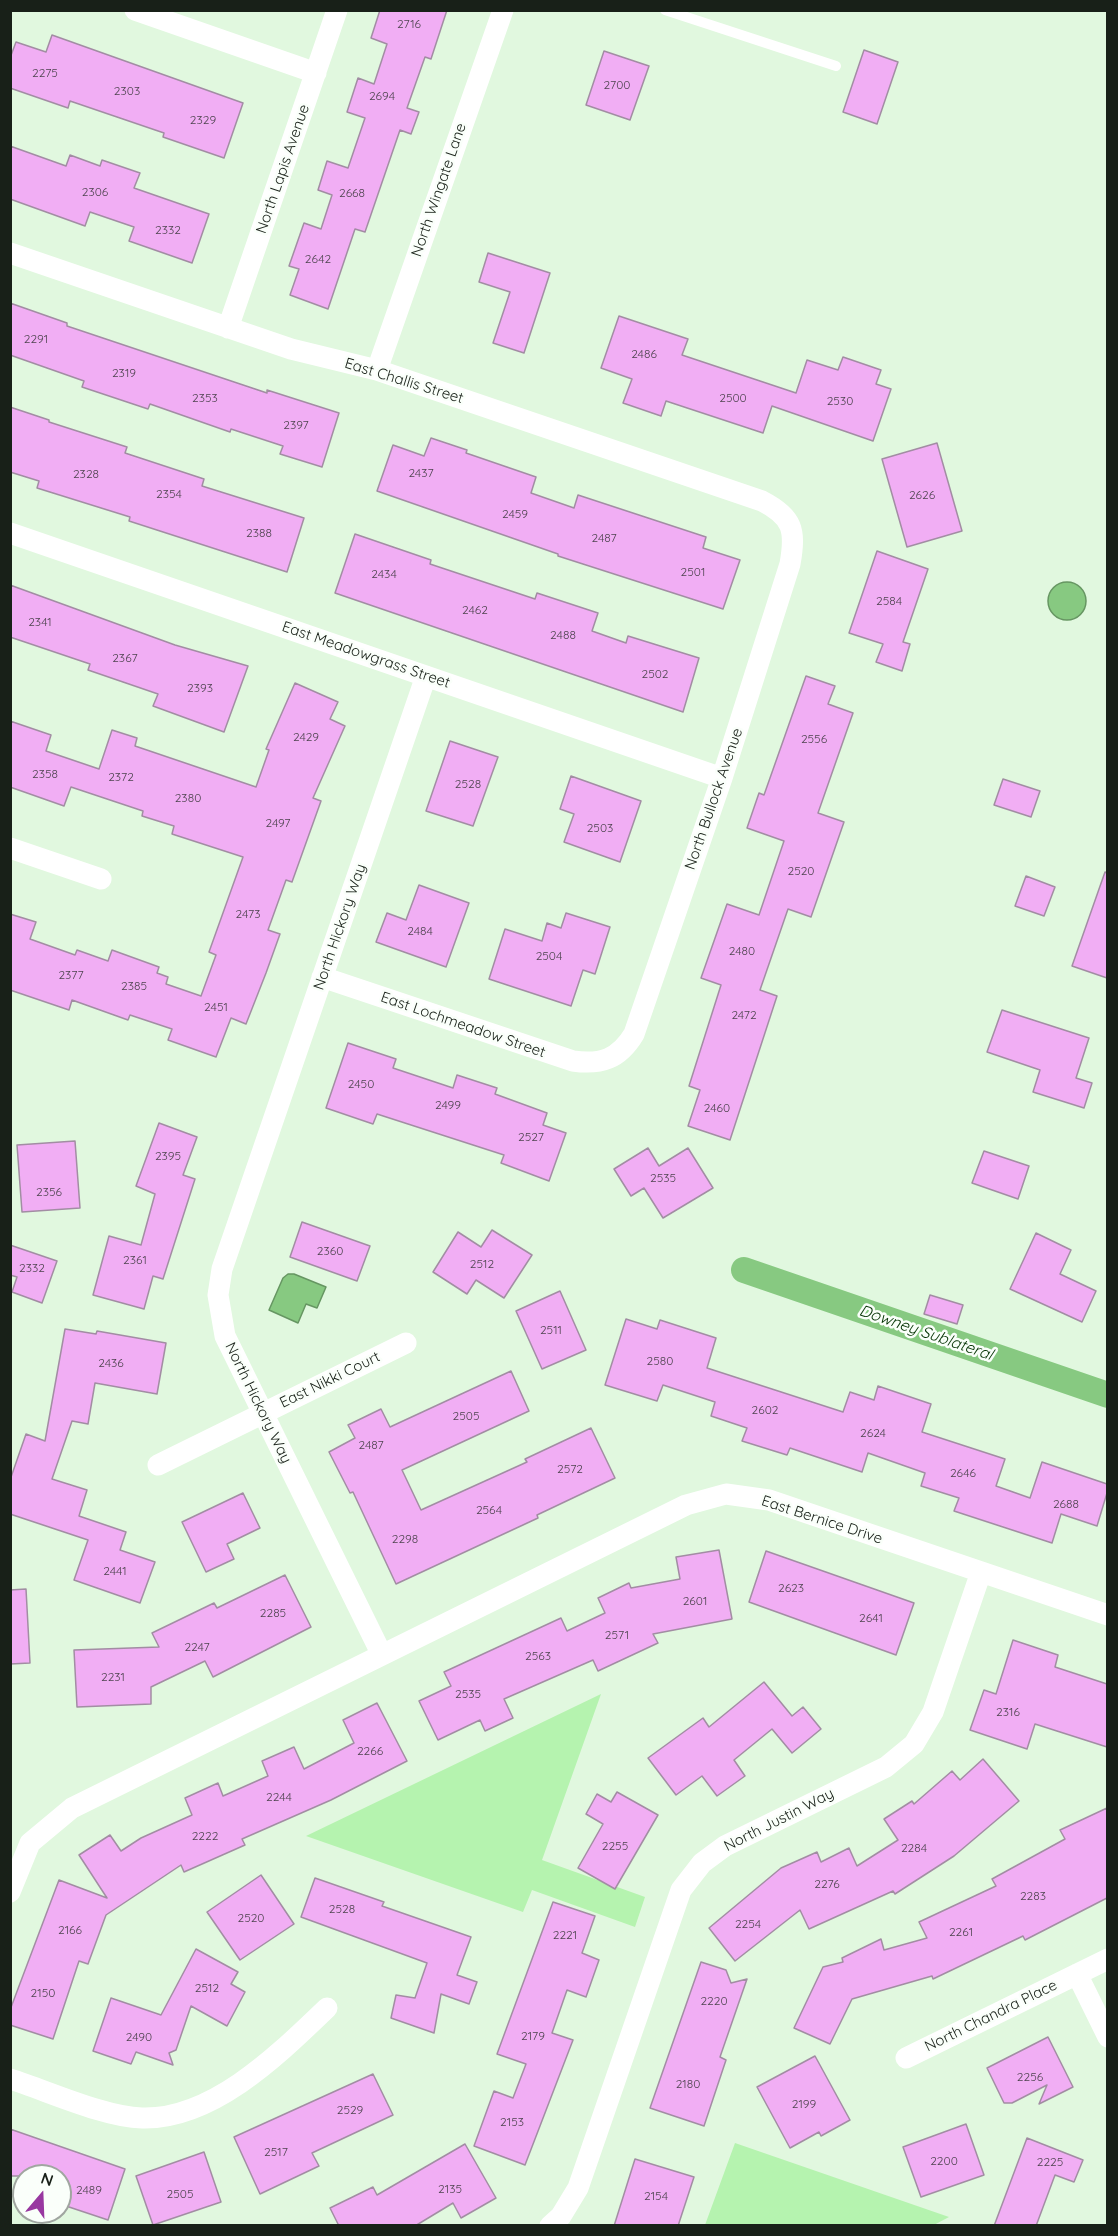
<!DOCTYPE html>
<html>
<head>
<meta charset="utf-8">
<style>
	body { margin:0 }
	#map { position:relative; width:1118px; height:2236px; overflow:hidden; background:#e1f8df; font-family:Quicksand,sans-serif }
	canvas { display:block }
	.frame { position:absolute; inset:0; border:12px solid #182018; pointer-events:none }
	.north { position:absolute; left:12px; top:2164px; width:60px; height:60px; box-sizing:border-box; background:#fafffa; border:2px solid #a0a6a0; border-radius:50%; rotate:19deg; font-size:16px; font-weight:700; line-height:24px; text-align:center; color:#182018 }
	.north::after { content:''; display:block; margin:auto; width:21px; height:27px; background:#9838a0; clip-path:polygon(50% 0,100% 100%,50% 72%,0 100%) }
</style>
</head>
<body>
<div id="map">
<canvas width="1118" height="2236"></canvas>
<div class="frame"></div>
<div class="north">N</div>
</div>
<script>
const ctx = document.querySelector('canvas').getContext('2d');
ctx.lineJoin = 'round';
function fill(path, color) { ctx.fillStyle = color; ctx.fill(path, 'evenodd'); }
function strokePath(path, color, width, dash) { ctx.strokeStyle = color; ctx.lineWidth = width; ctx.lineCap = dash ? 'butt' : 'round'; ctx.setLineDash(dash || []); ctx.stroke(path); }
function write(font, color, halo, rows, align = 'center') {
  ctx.font = font + ' Quicksand,sans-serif'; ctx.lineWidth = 5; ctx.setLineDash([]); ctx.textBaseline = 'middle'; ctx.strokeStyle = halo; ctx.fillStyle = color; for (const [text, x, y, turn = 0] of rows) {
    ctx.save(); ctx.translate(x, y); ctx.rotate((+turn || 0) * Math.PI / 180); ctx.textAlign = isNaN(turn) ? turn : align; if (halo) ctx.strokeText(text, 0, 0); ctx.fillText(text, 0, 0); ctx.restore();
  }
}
const green = new Path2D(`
	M601 1694 542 1860 645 1897 635 1927 532 1890 523 1912 306 1836Z
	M735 2143 949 2217 932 2226 705 2225Z`);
const water = new Path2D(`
	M1048 601a19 19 0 1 1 38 0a19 19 0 1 1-38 0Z
	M288 1274H294L326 1287 317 1308 306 1304 298 1323 269 1310 283 1278Z`);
const canal = new Path2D(`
	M744 1270 1108 1395`);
const building = new Path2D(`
	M380 10H447L431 59 425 57 407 108 419 112 411 134 400 130 365 232 355 229 328 309 290 295 299 269 289 266 304 223 321 229 332 195 318 190 327 161 348 168 365 118 347 112 358 78 374 84 387 44 371 38Z
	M52 35 243 103 224 158 163 137 164 133 70 101 68 108 10 88V58L16 42 46 52Z
	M864 50 898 62 877 124 843 112Z
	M604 51 649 66 630 120 586 105Z
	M10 146 66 166 70 155 100 166 102 160 140 173 134 188 209 214 192 263 129 241 134 227 90 212 85 226 10 199Z
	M488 253 550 273 524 353 493 343 510 292 479 282Z
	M10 303 67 323V326L267 393V390L339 413 322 467 280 454 283 446 231 429 230 432 150 404 148 409 82 387 84 381 10 355Z
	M619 316 688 339 682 355 796 393 807 360 838 370 843 357 881 370 876 384 891 389 873 441 772 406 763 433 666 401 661 416 623 403 632 379 601 368Z
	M10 407 49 420V422L127 447 125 453 204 479 202 486 304 518 287 572 129 521 130 517 37 488 39 481 10 472Z
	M431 438 467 450 466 453 536 477 531 493 574 508 578 495 706 537 703 548 740 560 723 609 558 556V554L377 491 393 445 424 456Z
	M937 443 962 531 907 547 882 459Z
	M355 534 431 560 430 564 535 599 537 593 598 613 592 631 626 643 628 636 699 658 683 712 335 593Z
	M877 551 928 569 903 642 910 644 902 671 876 662 883 644 849 633Z
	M10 585 175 645 248 666 224 732 153 706 158 694 88 670 90 664 10 637Z
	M806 676 835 686 828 704 853 713 818 813 844 822 811 917 788 909 760 990 777 996 730 1140 688 1126 700 1090 689 1086 721 985 701 978 727 904 759 915 784 841 747 828 759 793 764 795Z
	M295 683 338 702 330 719 345 726 313 798 321 801 292 882 286 880 268 930 280 934 266 973 246 1024 231 1018 216 1057 168 1040 172 1029 130 1015 128 1020 72 1000 69 1010 10 990V914L36 922 30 939 75 955 77 950 108 961 112 950 159 967 157 973 168 977 166 984 201 996 216 955 209 952 243 857 172 834 174 826 142 816 143 811 71 787 64 806 10 787V721L51 735 46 751 99 769 112 730 137 738 135 746 256 787 269 750 266 749Z
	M450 741 498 757 473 826 426 811Z
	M571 776 641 801 620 862 564 842 574 814 560 809Z
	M1003 779 1040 791 1031 817 994 805Z
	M1105 872 1107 873V978L1072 966Z
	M1026 876 1055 887 1044 916 1015 906Z
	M419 885 469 903 446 967 376 942 387 913 406 920Z
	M566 913 610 927 595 974 583 970 571 1006 489 979 505 929 542 941 547 923 561 928Z
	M1002 1010 1089 1038 1076 1078 1092 1083 1084 1108 1033 1092 1040 1070 987 1052Z
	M348 1043 396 1059 393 1068 453 1088 457 1075 497 1088 495 1094 547 1113 543 1125 566 1133 549 1181 501 1163 504 1155 377 1114 373 1124 326 1108Z
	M159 1123 197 1137 183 1175 195 1179 163 1279 153 1276 144 1309 93 1295 109 1236 141 1245 155 1194 136 1186Z
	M75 1141 80 1208 22 1212 17 1145Z
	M648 1148 659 1166 688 1148 713 1188 663 1218 644 1188 631 1196 614 1169Z
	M984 1151 1029 1166 1018 1199 972 1183Z
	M302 1222 370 1246 357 1281 290 1257Z
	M492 1230 532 1255 504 1298 476 1280 467 1294 433 1272 458 1232 481 1247Z
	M1036 1233 1071 1250 1060 1274 1096 1291 1082 1322 1010 1289Z
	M10 1245 57 1261 42 1303 12 1292 17 1277 10 1275Z
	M560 1291 586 1350 542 1369 516 1311Z
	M930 1295 963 1305 957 1324 924 1314Z
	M626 1319 657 1329 660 1320 716 1338 707 1368 843 1412 850 1392 874 1400 878 1386 931 1404 922 1432 1005 1459 996 1486 1030 1498 1042 1462 1107 1484V1493L1097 1526 1061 1514 1052 1543 954 1511 959 1498 921 1486 925 1473 868 1453 862 1472 790 1448 787 1455 742 1441 747 1428 711 1416 715 1402 663 1385 657 1401 605 1385Z
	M65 1329 96 1334 97 1331 166 1343 157 1394 95 1383 88 1424 72 1421 52 1479 87 1490 79 1516 126 1532 120 1550 155 1562 140 1603 74 1580 88 1540 10 1514V1480L26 1434 45 1441Z
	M511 1371 529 1411 402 1470 421 1510 527 1462 525 1459 591 1428 615 1478 537 1515 538 1518 396 1584 353 1492 350 1493 329 1452 355 1438 348 1425 381 1409 390 1427Z
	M243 1493 260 1528 227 1544 234 1559 206 1572 182 1522Z
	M719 1550 732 1619 653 1634 658 1643 598 1671 593 1660 504 1699 513 1718 485 1731 480 1720 438 1740 419 1701 451 1686 444 1672 561 1618 567 1631 605 1613 598 1598 629 1583 631 1588 680 1579 676 1557Z
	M766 1551 914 1603 896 1655 749 1602Z
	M285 1575 311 1627 213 1677 205 1661 151 1687V1704L77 1707 74 1650 159 1647 152 1633 214 1603 217 1608Z
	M26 1589 30 1663 10 1664V1590Z
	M1013 1640 1058 1655 1055 1667 1107 1684V1747L1035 1724 1027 1749 970 1730 984 1690 996 1694Z
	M764 1682 792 1716 803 1707 821 1729 792 1753 772 1729 734 1760 745 1776 717 1796 702 1776 676 1795 648 1758 703 1718 709 1727Z
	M377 1703 407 1761 331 1800 242 1839 245 1845 184 1872 181 1865 106 1915 88 1964 79 1961 53 2039 10 2025V2010L59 1880 107 1898 79 1855 110 1835 121 1851 141 1838 192 1815 185 1798 218 1783 223 1796 268 1776 262 1761 294 1747 304 1769 354 1743 343 1720Z
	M983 1759 1019 1801 954 1856 895 1894 893 1891 809 1929 800 1910 735 1961 709 1928 781 1868 817 1852 821 1862 849 1848 857 1866 898 1840 884 1819 912 1801 914 1804 952 1771 960 1780Z
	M617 1792 658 1815 615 1889 578 1868 603 1824 586 1814 597 1794 611 1802Z
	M1107 1808V1898L1025 1940 1023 1936 933 1979 932 1976 852 1999 830 2044 794 2028 823 1967 843 1962 842 1958 881 1939 884 1950 927 1938 919 1922 996 1886 992 1879 1065 1839 1060 1830Z
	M261 1875 294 1924 240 1960 207 1912Z
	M315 1878 384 1902 382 1906 471 1937 457 1975 477 1982 469 2004 441 1994 434 2033 391 2018 396 1995 415 1998 427 1963 301 1917Z
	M553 1902 595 1916 582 1953 599 1960 586 1997 567 1990 552 2033 573 2040 525 2165 474 2146 494 2091 513 2098 526 2064 497 2054Z
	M196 1949 238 1972 231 1984 245 1992 227 2026 191 2006 176 2050 169 2053 173 2065 136 2052 131 2064 93 2051 111 1998 161 2015Z
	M701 1962 726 1970 731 1983 747 1979 720 2057 726 2060 704 2126 650 2108Z
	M1048 2037 1073 2087 1039 2104 1047 2085 1012 2103H1004L987 2068Z
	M815 2056 850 2120 821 2136 819 2132 790 2148 757 2087Z
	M373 2074 393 2115 312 2153 319 2166 260 2194 234 2137Z
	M966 2124 984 2175 921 2197 903 2147Z
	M10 2129 125 2169 108 2220 60 2204V2176H10Z
	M1027 2138 1083 2160 1074 2182 1055 2175 1036 2226H994Z
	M465 2144 496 2198 461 2218 453 2203 415 2226H339L330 2208 373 2187 377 2195Z
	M204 2152 221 2202 153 2225 136 2176Z
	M635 2159 694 2177 678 2226H614Z`);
const lane = new Path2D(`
	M665 10 836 66`);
const street = new Path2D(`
	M135 10 316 73
	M10 253 291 349 377 370 762 501C793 517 796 530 790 564L722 778 634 1034C619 1059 601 1065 573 1061L322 977
	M228 328 337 10
	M377 370 503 10
	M10 533 722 778
	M10 848 101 879
	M158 1465 406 1343
	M382 1655 225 1336 218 1295 222 1269 426 676
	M10 1892 30 1843 72 1808 686 1505 726 1494 769 1500 1108 1615
	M1077 1974 1108 2037
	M906 2058 1108 1959
	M10 2079C48 2091 104 2117 142 2118 213 2120 279 2054 327 2008
	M550 2226 561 2216 578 2188 681 1890 702 1863 725 1846 886 1767 914 1744 933 1712 981 1572`);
const numberNames = [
	["2716",409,24],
	["2275",45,73],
	["2700",617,85],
	["2303",127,91],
	["2694",382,96],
	["2329",203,120],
	["2306",95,192],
	["2668",352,193],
	["2332",168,230],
	["2642",318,259],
	["2291",36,339],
	["2486",644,354],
	["2319",124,373],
	["2353",205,398],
	["2500",733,398],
	["2530",840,401],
	["2397",296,425],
	["2437",421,473],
	["2328",86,474],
	["2354",169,494],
	["2626",922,495],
	["2459",515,514],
	["2388",259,533],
	["2487",604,538],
	["2501",693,572],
	["2434",384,574],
	["2584",889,601],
	["2462",475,610],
	["2341",40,622],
	["2488",563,635],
	["2367",125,658],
	["2502",655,674],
	["2393",200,688],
	["2429",306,737],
	["2556",814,739],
	["2358",45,774],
	["2372",121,777],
	["2528",468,784],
	["2380",188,798],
	["2497",278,823],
	["2503",600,828],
	["2520",801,871],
	["2473",248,914],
	["2484",420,931],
	["2480",742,951],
	["2504",549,956],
	["2377",71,975],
	["2385",134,986],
	["2451",216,1007],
	["2472",744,1015],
	["2450",361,1084],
	["2499",448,1105],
	["2460",717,1108],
	["2527",531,1137],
	["2395",168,1156],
	["2535",663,1178],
	["2356",49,1192],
	["2360",330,1251],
	["2361",135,1260],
	["2512",482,1264],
	["2332",32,1268],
	["2511",551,1330],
	["2580",660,1361],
	["2436",111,1363],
	["2602",765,1410],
	["2505",466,1416],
	["2624",873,1433],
	["2487",371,1445],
	["2572",570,1469],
	["2646",963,1473],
	["2688",1066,1504],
	["2564",489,1510],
	["2298",405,1539],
	["2441",115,1571],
	["2623",791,1588],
	["2601",695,1601],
	["2285",273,1613],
	["2641",871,1618],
	["2571",617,1635],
	["2247",197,1647],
	["2563",538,1656],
	["2231",113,1677],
	["2535",468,1694],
	["2316",1008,1712],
	["2266",370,1751],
	["2244",279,1797],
	["2222",205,1836],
	["2255",615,1846],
	["2284",914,1848],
	["2276",827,1884],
	["2283",1033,1896],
	["2528",342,1909],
	["2520",251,1918],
	["2254",748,1924],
	["2166",70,1930],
	["2261",961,1932],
	["2221",565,1935],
	["2512",207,1988],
	["2150",43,1993],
	["2220",714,2001],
	["2179",533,2036],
	["2490",139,2037],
	["2256",1030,2077],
	["2180",688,2084],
	["2199",804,2104],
	["2529",350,2110],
	["2153",512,2122],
	["2517",276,2152],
	["2200",944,2161],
	["2225",1050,2162],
	["2135",450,2189],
	["2489",89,2190],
	["2505",180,2194],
	["2154",656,2196]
];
const streetNames = [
	["North Lapis Avenue",283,169,-71],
	["North Wingate Lane",439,190,-71],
	["East Challis Street",404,381,17],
	["East Meadowgrass Street",366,655,19],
	["North Bullock Avenue",714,799,-71],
	["North Hickory Way",340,927,-71],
	["East Lochmeadow Street",463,1025,19],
	["East Nikki Court",330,1380,-26],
	["North Hickory Way",258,1403,64],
	["East Bernice Drive",822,1520,18],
	["North Justin Way",779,1820,-27],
	["North Chandra Place",991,2016,-26]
];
const waterNames = [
	["Downey Sublateral",926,1333,19]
];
fill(green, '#b5f3af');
fill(water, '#87c981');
strokePath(water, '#669662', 1.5);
strokePath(canal, '#87c981', 26);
fill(building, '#f1aef4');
strokePath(building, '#a28da3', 1.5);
strokePath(lane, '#fff', 10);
strokePath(street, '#fff', 21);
write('12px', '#4e444f', null, numberNames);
write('15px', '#182018', '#fafffa', streetNames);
write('italic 16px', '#063505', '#fafffa', waterNames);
</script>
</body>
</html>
